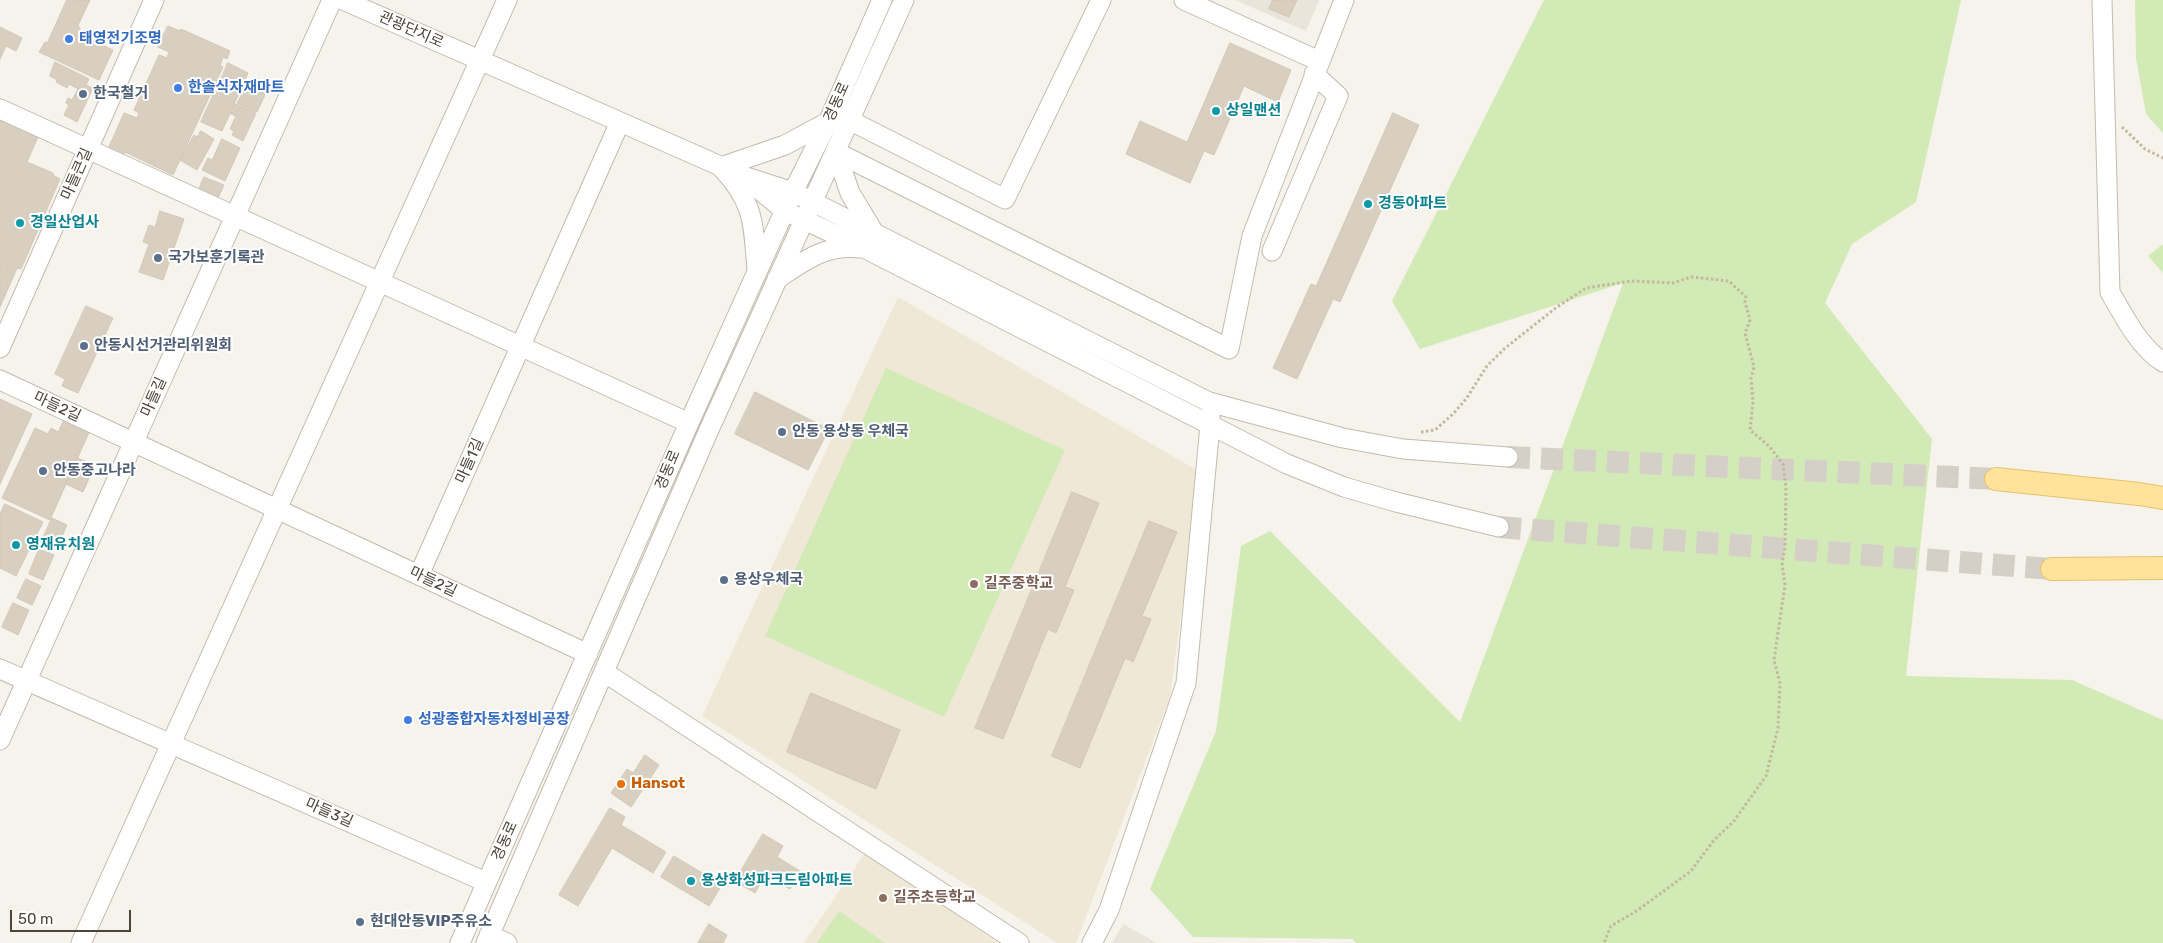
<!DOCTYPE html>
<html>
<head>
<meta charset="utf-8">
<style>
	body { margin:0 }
	#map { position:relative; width:2163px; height:943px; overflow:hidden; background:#f6f3ec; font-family:Rubik,sans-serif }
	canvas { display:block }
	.scale { position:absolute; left:10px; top:910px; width:121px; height:22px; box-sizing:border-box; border:2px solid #4b4439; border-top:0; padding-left:6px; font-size:15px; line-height:18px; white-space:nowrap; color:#4b4439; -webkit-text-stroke:4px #fff; paint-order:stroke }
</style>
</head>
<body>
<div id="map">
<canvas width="2163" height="943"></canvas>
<div class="scale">50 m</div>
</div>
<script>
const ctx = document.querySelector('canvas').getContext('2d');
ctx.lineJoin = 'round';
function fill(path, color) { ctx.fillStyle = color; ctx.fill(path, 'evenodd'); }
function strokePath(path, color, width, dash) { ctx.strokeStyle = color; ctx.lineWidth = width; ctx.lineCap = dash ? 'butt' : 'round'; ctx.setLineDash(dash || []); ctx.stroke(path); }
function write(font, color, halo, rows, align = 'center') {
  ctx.font = font + ' Rubik,"Noto Sans KR",sans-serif'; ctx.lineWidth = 4; ctx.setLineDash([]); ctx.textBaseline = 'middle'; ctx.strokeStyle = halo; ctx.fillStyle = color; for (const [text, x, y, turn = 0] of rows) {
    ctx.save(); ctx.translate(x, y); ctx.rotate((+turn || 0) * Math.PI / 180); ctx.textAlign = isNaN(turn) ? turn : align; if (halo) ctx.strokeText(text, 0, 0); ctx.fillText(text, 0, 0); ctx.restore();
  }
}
const residential = new Path2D(`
	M1235 0H1319L1306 31Z
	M1123 924 1157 943H1112Z`);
const education = new Path2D(`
	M898 297 1200 472 1170 697 1076 943H1057L702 716Z
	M865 853 998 943H804Z`);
const green = new Path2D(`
	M1544 0H1961L1916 202 1852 244 1825 303 1932 439 1906 676 2072 680 2163 720V943H1356L1352 939 1193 937 1150 889 1216 731 1241 546 1270 531 1460 722 1623 283 1420 349 1392 301Z
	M2135 0H2163V133L2146 114 2136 58Z
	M2163 244V273L2148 256Z
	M886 368 1065 450 944 717 765 636Z
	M839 911 885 943H817Z`);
const building = new Path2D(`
	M67 0H90L78 25 83 36 113 50 99 80 39 52 45 42 47 43Z
	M1273 0H1297L1289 17 1269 9Z
	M168 26 180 31 181 29 230 51 227 59 223 57 220 66 223 67 173 175 125 152 123 157 108 149 124 113 137 118 139 113 134 110 159 55 167 58 169 52 158 47Z
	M0 27 22 38 16 51 6 46 0 59Z
	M1230 43 1291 70 1278 102 1244 86 1214 155 1204 151 1190 183 1126 154 1140 121 1187 142Z
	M55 62 89 79 86 85 93 88 77 122 64 115 69 105 66 103 68 98 72 100 78 89 69 84 67 88 56 82 57 80 50 76Z
	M228 63 248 73 235 102 215 93Z
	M256 78 270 84 257 112 237 103 249 82 253 84Z
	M214 94 235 103 222 131 201 122Z
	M236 104 256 113 243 141 232 135 234 131 230 129 236 116 231 114Z
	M1393 113 1419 125 1340 302 1333 299 1297 379 1273 368 1311 284 1316 286Z
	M0 116 41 130 27 162 53 173V175L60 179 21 269 17 268 0 307Z
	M201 131 214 139 197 170 180 160 194 135 197 137Z
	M222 139 240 148 225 181 202 170 208 158 212 160Z
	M204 177 224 185 217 200 198 192Z
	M160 211 184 219 163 280 139 272 149 244 143 242 149 225 155 227Z
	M86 306 113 318 78 393 62 386 65 379 55 374Z
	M755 392 829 429 808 470 735 434Z
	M0 399 32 414 0 484Z
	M65 418 90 430 50 520 2 498 35 428 48 434 51 428 58 432Z
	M77 458 95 465 83 492 66 484Z
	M1072 492 1099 503 1065 587 1074 590 1056 633 1048 629 1003 739 975 728Z
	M5 504 43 522 16 576 0 568V514Z
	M52 518 67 525 56 550 41 543Z
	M1149 521 1177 532 1142 616 1151 619 1133 662 1125 658 1080 768 1052 756Z
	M39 549 54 555 43 580 29 574Z
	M26 579 41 586 32 605 17 598Z
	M13 603 29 610 18 635 2 627Z
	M811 693 900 730 876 789 787 752Z
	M645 755 659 765 631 807 611 793 627 769 633 773Z
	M610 808 625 817 621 825 666 852 653 873 612 848 578 906 559 895Z
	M763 834 783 846 777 857 800 871 790 889 765 875 755 893 735 881Z
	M674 856 722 885 709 906 661 877Z
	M709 924 727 935 723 943H698Z`);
const majorTunnel = new Path2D(`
	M1508 457 1996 479
	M1499 527 2052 569`);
const path = new Path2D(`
	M2122 127 2145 149 2163 158
	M1421 432 1435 430 1453 414 1466 399 1487 366 1504 349 1557 307 1586 288 1631 281 1673 283 1691 277 1729 281 1746 297 1745 302 1750 320 1745 333 1754 367 1751 378 1753 402 1750 430 1769 446 1783 464 1786 488 1785 547 1782 564 1785 585 1774 660 1780 683 1778 728 1766 776 1734 821 1714 840 1691 871 1638 910 1611 926 1604 943`);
const minor = new Path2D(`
	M343 0 743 176 793 192 1209 402 1343 438 1403 449 1508 457
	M1184 0 1319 61
	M2102 0 2110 292C2123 315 2140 348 2163 362
	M0 109 689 423
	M851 121 1005 199 1101 0
	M836 152 1229 349 1252 236 1344 0
	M836 152 850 193 873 231
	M750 182 785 211 866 249 1287 464 1344 487 1396 502 1499 527
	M1272 251 1338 96 1314 74
	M757 270C753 223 755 203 721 167L785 145 828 122
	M777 279C804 261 825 244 860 248
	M0 348 154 0
	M0 380 588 654
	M419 575 620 122
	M0 669 486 882
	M604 672 1019 943
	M0 740 332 0
	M489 935 507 943
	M81 943 507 0
	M460 943 689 423 793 192 828 122 882 0
	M486 943 708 432 904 0
	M1092 943 1109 910 1186 683 1210 425V415`);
const major = new Path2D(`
	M1996 479 2139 494 2163 498
	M2052 569 2163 568`);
const markers = [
	[69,39,5,"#3f7fe0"],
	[178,88,5,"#3f7fe0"],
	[83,94,5,"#5c6f8a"],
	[1216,111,5,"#0f9aa8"],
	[1368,204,5,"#0f9aa8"],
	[20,223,5,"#0f9aa8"],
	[158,258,5,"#5c6f8a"],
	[84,346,5,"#5c6f8a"],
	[782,432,5,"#5c6f8a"],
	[43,471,5,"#5c6f8a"],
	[16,545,5,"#0f9aa8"],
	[724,580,5,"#5c6f8a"],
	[974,584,5,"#8d6e63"],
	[408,720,5,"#3f7fe0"],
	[621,784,5,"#e8710a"],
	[691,881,5,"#0f9aa8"],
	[883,898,5,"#8d6e63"],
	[360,922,5,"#5c6f8a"]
];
const streetNames = [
	["관광단지로",411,30,24],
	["경동로",837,102,-66],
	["마들큰길",77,174,-66],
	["마들길",154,397,-66],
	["마들2길",57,407,25],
	["마들1길",470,461,-66],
	["경동로",668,470,-67],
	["마들2길",433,582,25],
	["마들3길",329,813,24],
	["경동로",505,841,-66]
];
const shopNames = [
	["태영전기조명",79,39],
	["한솔식자재마트",188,88],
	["성광종합자동차정비공장",418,720]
];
const serviceNames = [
	["한국철거",93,94],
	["국가보훈기록관",168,258],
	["안동시선거관리위원회",94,346],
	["안동 용상동 우체국",792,432],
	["안동중고나라",53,471],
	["용상우체국",734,580],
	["현대안동VIP주유소",370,922]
];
const cultureNames = [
	["상일맨션",1226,111],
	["경동아파트",1378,204],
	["경일산업사",30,223],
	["영재유치원",26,545],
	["용상화성파크드림아파트",701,881]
];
const educationNames = [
	["길주중학교",984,584],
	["길주초등학교",893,898]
];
const foodNames = [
	["Hansot",631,784]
];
fill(residential, '#eae5da');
fill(education, '#efe8d6');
fill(green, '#d2eab5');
fill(building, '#d8cfc1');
strokePath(building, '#d3c7b4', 1);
strokePath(majorTunnel, '#d4d0c8', 22, [22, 11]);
strokePath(minor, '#c2bbae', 21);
strokePath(major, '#e6c16a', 24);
strokePath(path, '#c4b79f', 3, [2.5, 2.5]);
strokePath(minor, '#fff', 19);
strokePath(major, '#ffe39c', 22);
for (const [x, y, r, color] of markers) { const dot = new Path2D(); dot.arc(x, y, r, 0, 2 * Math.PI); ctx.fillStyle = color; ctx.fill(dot); strokePath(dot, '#fff', 2); }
write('15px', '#4b4439', '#fff', streetNames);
write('bold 15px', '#366cbe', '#fff', shopNames, 'left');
write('bold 15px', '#4e5e75', '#fff', serviceNames, 'left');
write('bold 15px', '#0d838f', '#fff', cultureNames, 'left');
write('bold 15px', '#785e54', '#fff', educationNames, 'left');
write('bold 15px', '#c56008', '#fff', foodNames, 'left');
</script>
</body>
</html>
